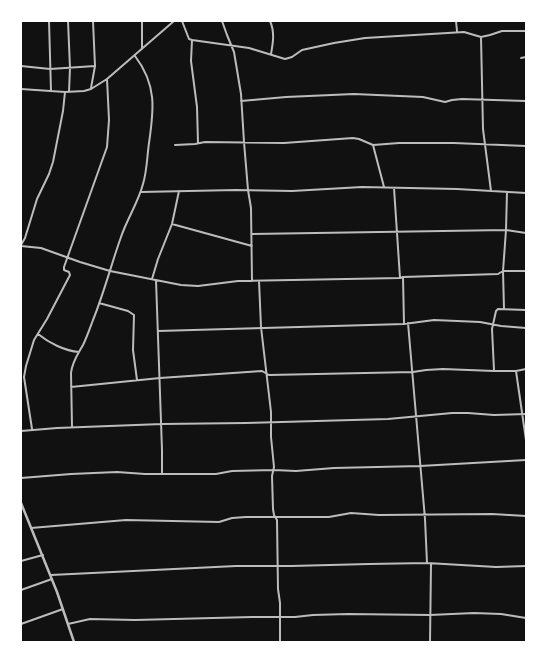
<!DOCTYPE html>
<html>
<head>
<meta charset="utf-8">
<style>
	body { margin:0 }
	#map { position:relative; width:547px; height:663px; overflow:hidden; background:#111; font-family:Raleway,sans-serif }
	canvas { display:block }
	.frame { position:absolute; inset:0; border:22px solid #fff; pointer-events:none }
</style>
</head>
<body>
<div id="map">
<canvas width="547" height="663"></canvas>
<div class="frame"></div>
</div>
<script>
const ctx = document.querySelector('canvas').getContext('2d');
ctx.lineJoin = 'round';
function strokePath(path, color, width, dash) { ctx.strokeStyle = color; ctx.lineWidth = width; ctx.lineCap = dash ? 'butt' : 'round'; ctx.setLineDash(dash || []); ctx.stroke(path); }
const minor = new Path2D(`
	M49 21 51 91
	M68 21 70 68 69 92
	M142 21V49
	M182 21 189 39 192 40 191 61 197 107 198 143
	M222 21 227 35 234 52 241 94 244 142 248 190 251 208 252 281
	M270 21C275 32 273 43 271 54
	M456 21 457 31
	M481 37 483 129 491 191
	M192 40 249 48 285 59 292 57 302 50 334 43 365 38 464 32 481 37 490 35 502 31H526
	M521 58 526 57
	M21 66 50 69 95 66
	M91 88 95 66 93 21
	M21 89 65 92 84 91 91 89 107 79 174 21
	M241 101 286 97 354 94 423 97 445 102 452 100 462 99 526 101
	M175 145 195 144 205 142 284 143 353 138 359 139 373 145 399 143H454L526 146
	M373 145 384 187
	M394 188 400 278
	M141 192 236 190 292 191 362 187 457 189 526 193
	M172 224 252 246
	M252 234 506 230 526 233
	M21 245 25 238 37 199 49 174 53 162 63 111 65 92
	M21 246 41 248 80 262 110 271 181 285 198 286 238 281 400 278 403 277 498 274 503 271H526
	M403 277 404 324
	M152 279 158 259 172 224 179 191
	M156 280 162 450V474
	M259 281 261 327 271 412V437L274 467 272 476 273 509 274 515 277 520 278 589 280 603V642
	M99 303 128 311 134 315 133 350 137 380
	M504 309 503 271 506 230 507 192
	M408 323 425 519 427 563
	M158 331 404 324 434 320 480 322 501 326 526 328
	M38 334C49 343 65 351 79 352
	M494 370 492 329 496 311 498 309 526 310
	M516 371 526 440
	M71 387 160 378 262 371 269 375 413 372 426 370 443 369 494 371H516L526 369
	M72 427 71 373C72 362 78 354 83 345 87 337 90 328 93 320 104 293 111 265 121 237 127 219 138 203 143 184 147 171 147 157 149 143 154 109 157 85 135 56
	M32 429 24 377 26 366 34 340 47 319 70 275 69 272 64 270V267L107 147 109 120 107 79
	M21 431 57 428 162 424 246 423 388 419 452 413H468L494 415 526 414
	M21 478 71 474 117 472 145 474H216L232 471 274 470 296 471 334 468 420 466 526 460
	M31 528 126 520 219 522 232 518 246 517H329L351 513 379 515 492 514 526 516
	M21 561 43 555
	M51 575 236 566H291L369 564 427 563 496 567 526 566
	M21 590 52 579
	M21 624 63 609
	M68 624 90 619 135 620 252 617H295L313 615 348 614 430 615 474 613 501 614 526 618
	M430 642 431 564`);
const tertiary = new Path2D(`
	M21 503 57 592 74 642`);
strokePath(minor, '#bcbcbc', 2);
strokePath(tertiary, '#bcbcbc', 2.5);
</script>
</body>
</html>
